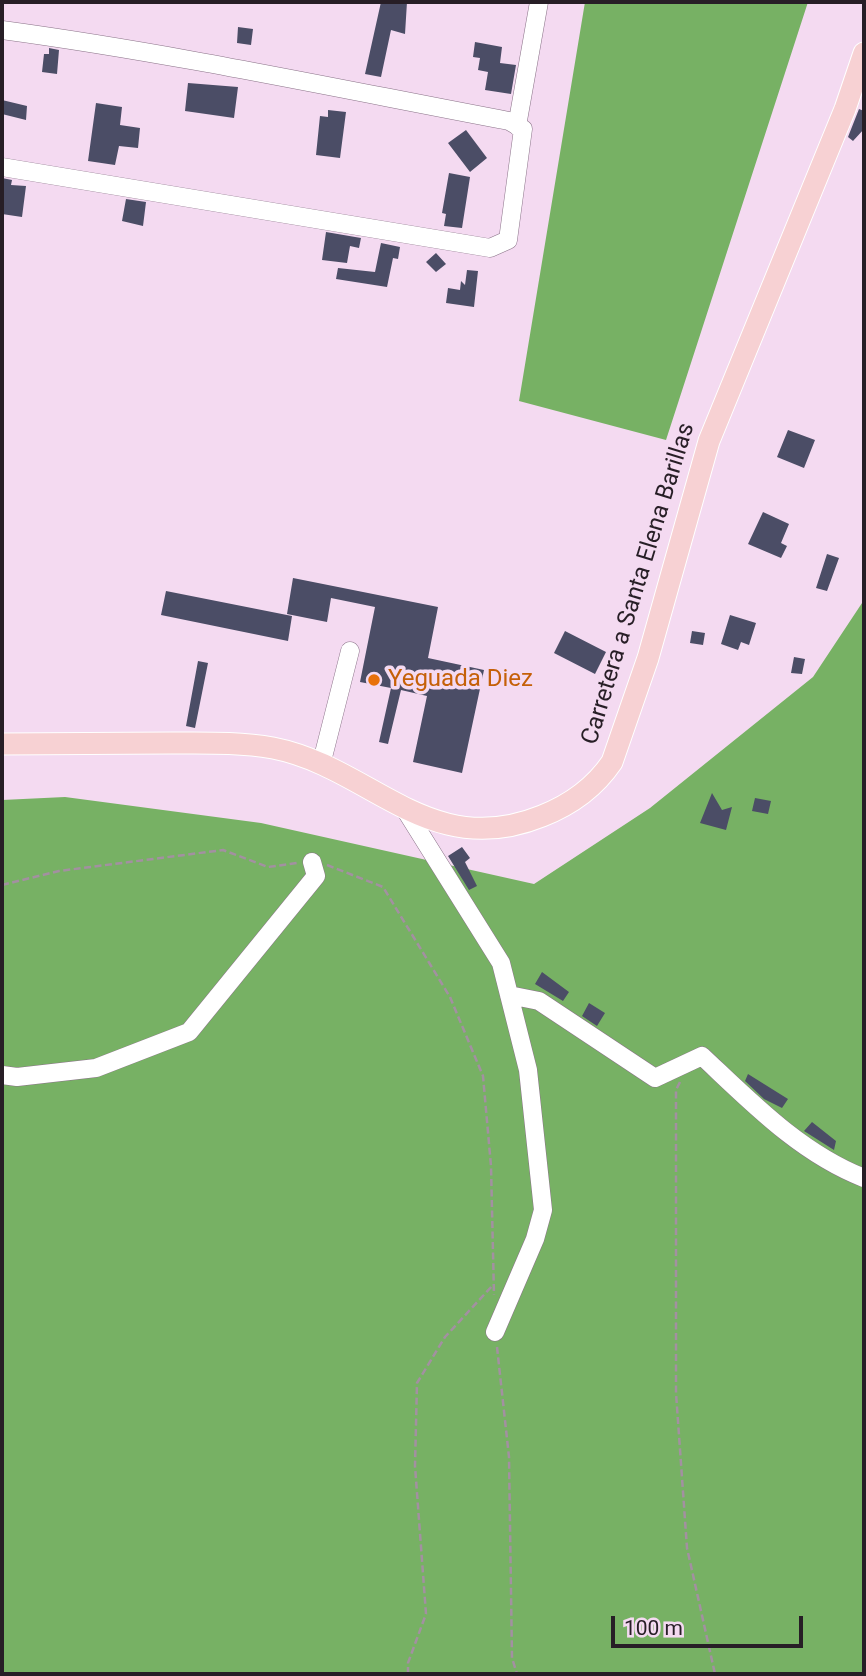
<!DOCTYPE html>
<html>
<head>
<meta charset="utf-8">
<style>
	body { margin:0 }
	#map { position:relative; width:866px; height:1676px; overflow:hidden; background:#f4daf1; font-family:Roboto,sans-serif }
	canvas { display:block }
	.frame { position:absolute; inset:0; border:4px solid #271e26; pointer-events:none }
	.scale { position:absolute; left:611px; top:1616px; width:192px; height:32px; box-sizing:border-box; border:4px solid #271e26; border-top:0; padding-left:9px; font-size:21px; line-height:24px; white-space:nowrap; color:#271e26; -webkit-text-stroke:5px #f4daf1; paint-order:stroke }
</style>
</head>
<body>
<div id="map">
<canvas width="866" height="1676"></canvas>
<div class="frame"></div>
<div class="scale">100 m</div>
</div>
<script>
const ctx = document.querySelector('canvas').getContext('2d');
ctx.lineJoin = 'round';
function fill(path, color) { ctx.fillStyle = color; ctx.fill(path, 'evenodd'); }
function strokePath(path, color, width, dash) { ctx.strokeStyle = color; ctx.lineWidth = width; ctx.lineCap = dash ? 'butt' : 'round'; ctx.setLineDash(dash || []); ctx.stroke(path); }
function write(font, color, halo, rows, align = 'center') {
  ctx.font = font + ' Roboto,sans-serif'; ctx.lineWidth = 7; ctx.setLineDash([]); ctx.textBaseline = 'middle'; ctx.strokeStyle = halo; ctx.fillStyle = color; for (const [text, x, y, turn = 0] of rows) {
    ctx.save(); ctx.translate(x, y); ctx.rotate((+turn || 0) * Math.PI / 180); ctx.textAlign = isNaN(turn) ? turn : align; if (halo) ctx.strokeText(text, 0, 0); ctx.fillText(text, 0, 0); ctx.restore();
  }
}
const forest = new Path2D(`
	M585 2H808L666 440 519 401Z
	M864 600V1674H2V800L65 797 261 823 534 884 650 808 813 677Z`);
const building = new Path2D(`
	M381 2H407L405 34 391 30 381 77 365 74Z
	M238 27 253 29 251 45 237 43Z
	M475 42 502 47 500 63 516 65 511 94 485 90 488 72 478 70 480 58 473 57Z
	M49 48 59 50 57 74 42 72 44 54H49Z
	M188 83 238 87 234 118 185 111Z
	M2 100 27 106 26 120 2 114Z
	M96 103 122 107 120 125 140 128 138 148 119 146 115 165 88 161Z
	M859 109 864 111V129L853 141 848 137Z
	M328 110 346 112 340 158 316 155 320 116 328 117Z
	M466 130 487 158 470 172 448 143Z
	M449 173 470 177 462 228 444 226 446 214 442 213Z
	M2 178 12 180 11 185 26 186 22 217 2 214Z
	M126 199 146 202 143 226 122 221Z
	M326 232 361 238 359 248 350 246 347 263 322 260Z
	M381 243 400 247 398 259 393 258 387 287 336 279 338 268 375 272Z
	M436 253 446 264 436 272 426 262Z
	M467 270 478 271 474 307 446 303 448 288 460 290 461 281 465 285Z
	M788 430 815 440 804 468 777 457Z
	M763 512 789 524 781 543 787 546 781 558 748 544Z
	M827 554 839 558 827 591 816 588Z
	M293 578 438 607 428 658 484 670 462 773 413 762 427 696 401 690 388 744 379 742 391 688 360 682 375 607 331 598 327 622 287 614Z
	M166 591 292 616 288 641 161 615Z
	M730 615 756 623 749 645 741 642 738 650 721 644Z
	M565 631 606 652 595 674 554 653Z
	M692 631 705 633 703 645 690 643Z
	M794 657 805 659 802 674 791 673Z
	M198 661 208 663 195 728 186 726Z
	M712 793 722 810 732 807 726 830 700 823Z
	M755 798 771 801 768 814 752 811Z
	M462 847 470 858 465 862 477 886 469 890 448 856Z
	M542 972 569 992 563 1001 535 984Z
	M589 1003 605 1013 597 1026 582 1016Z
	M748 1074 788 1099 782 1108 764 1099 745 1081Z
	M812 1122 836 1141 834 1150 804 1131Z`);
const path = new Path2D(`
	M327 865 383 887 450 997 483 1076 491 1166 494 1295
	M2 885 59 871 223 850 268 867 297 863
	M680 1082 676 1090V1393L687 1548 715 1674
	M497 1347 509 1457 512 1658 517 1674
	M408 1674V1663L426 1614 415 1466 417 1383 445 1337 493 1285`);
const minor = new Path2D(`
	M2 30C172 53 340 89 509 121L523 129 508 240 490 248 2 167
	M517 126 539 2
	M321 765 350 651
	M406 811 501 963 528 1070 543 1210 535 1239 495 1332
	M509 995 539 1001 655 1078 702 1056C751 1102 800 1153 864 1178
	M2 1075 17 1077 96 1068 189 1032 316 876 312 862`);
const major = new Path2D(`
	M2 744C59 744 115 743 172 743 206 743 240 742 273 748 371 767 429 862 542 816 570 805 595 787 612 762L648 658 709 441 845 109 864 53`);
const markers = [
	[374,680,7,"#e8710a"]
];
const streetNames = [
	["Carretera a Santa Elena Barillas",639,584,-73]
];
const foodNames = [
	["Yeguada Diez",388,680]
];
fill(forest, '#77b164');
fill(building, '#4b4d66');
strokePath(minor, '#8a7388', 19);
strokePath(major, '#fff', 23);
strokePath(path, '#a390a1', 2.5, [7, 3.5]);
strokePath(minor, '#fff', 18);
strokePath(major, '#f7d1d3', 21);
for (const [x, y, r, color] of markers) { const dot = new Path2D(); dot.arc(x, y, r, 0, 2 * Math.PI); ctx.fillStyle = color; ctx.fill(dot); strokePath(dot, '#f4daf1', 2.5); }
write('24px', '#271e26', '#f4daf1', streetNames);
write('24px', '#c56008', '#f4daf1', foodNames, 'left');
</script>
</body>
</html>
